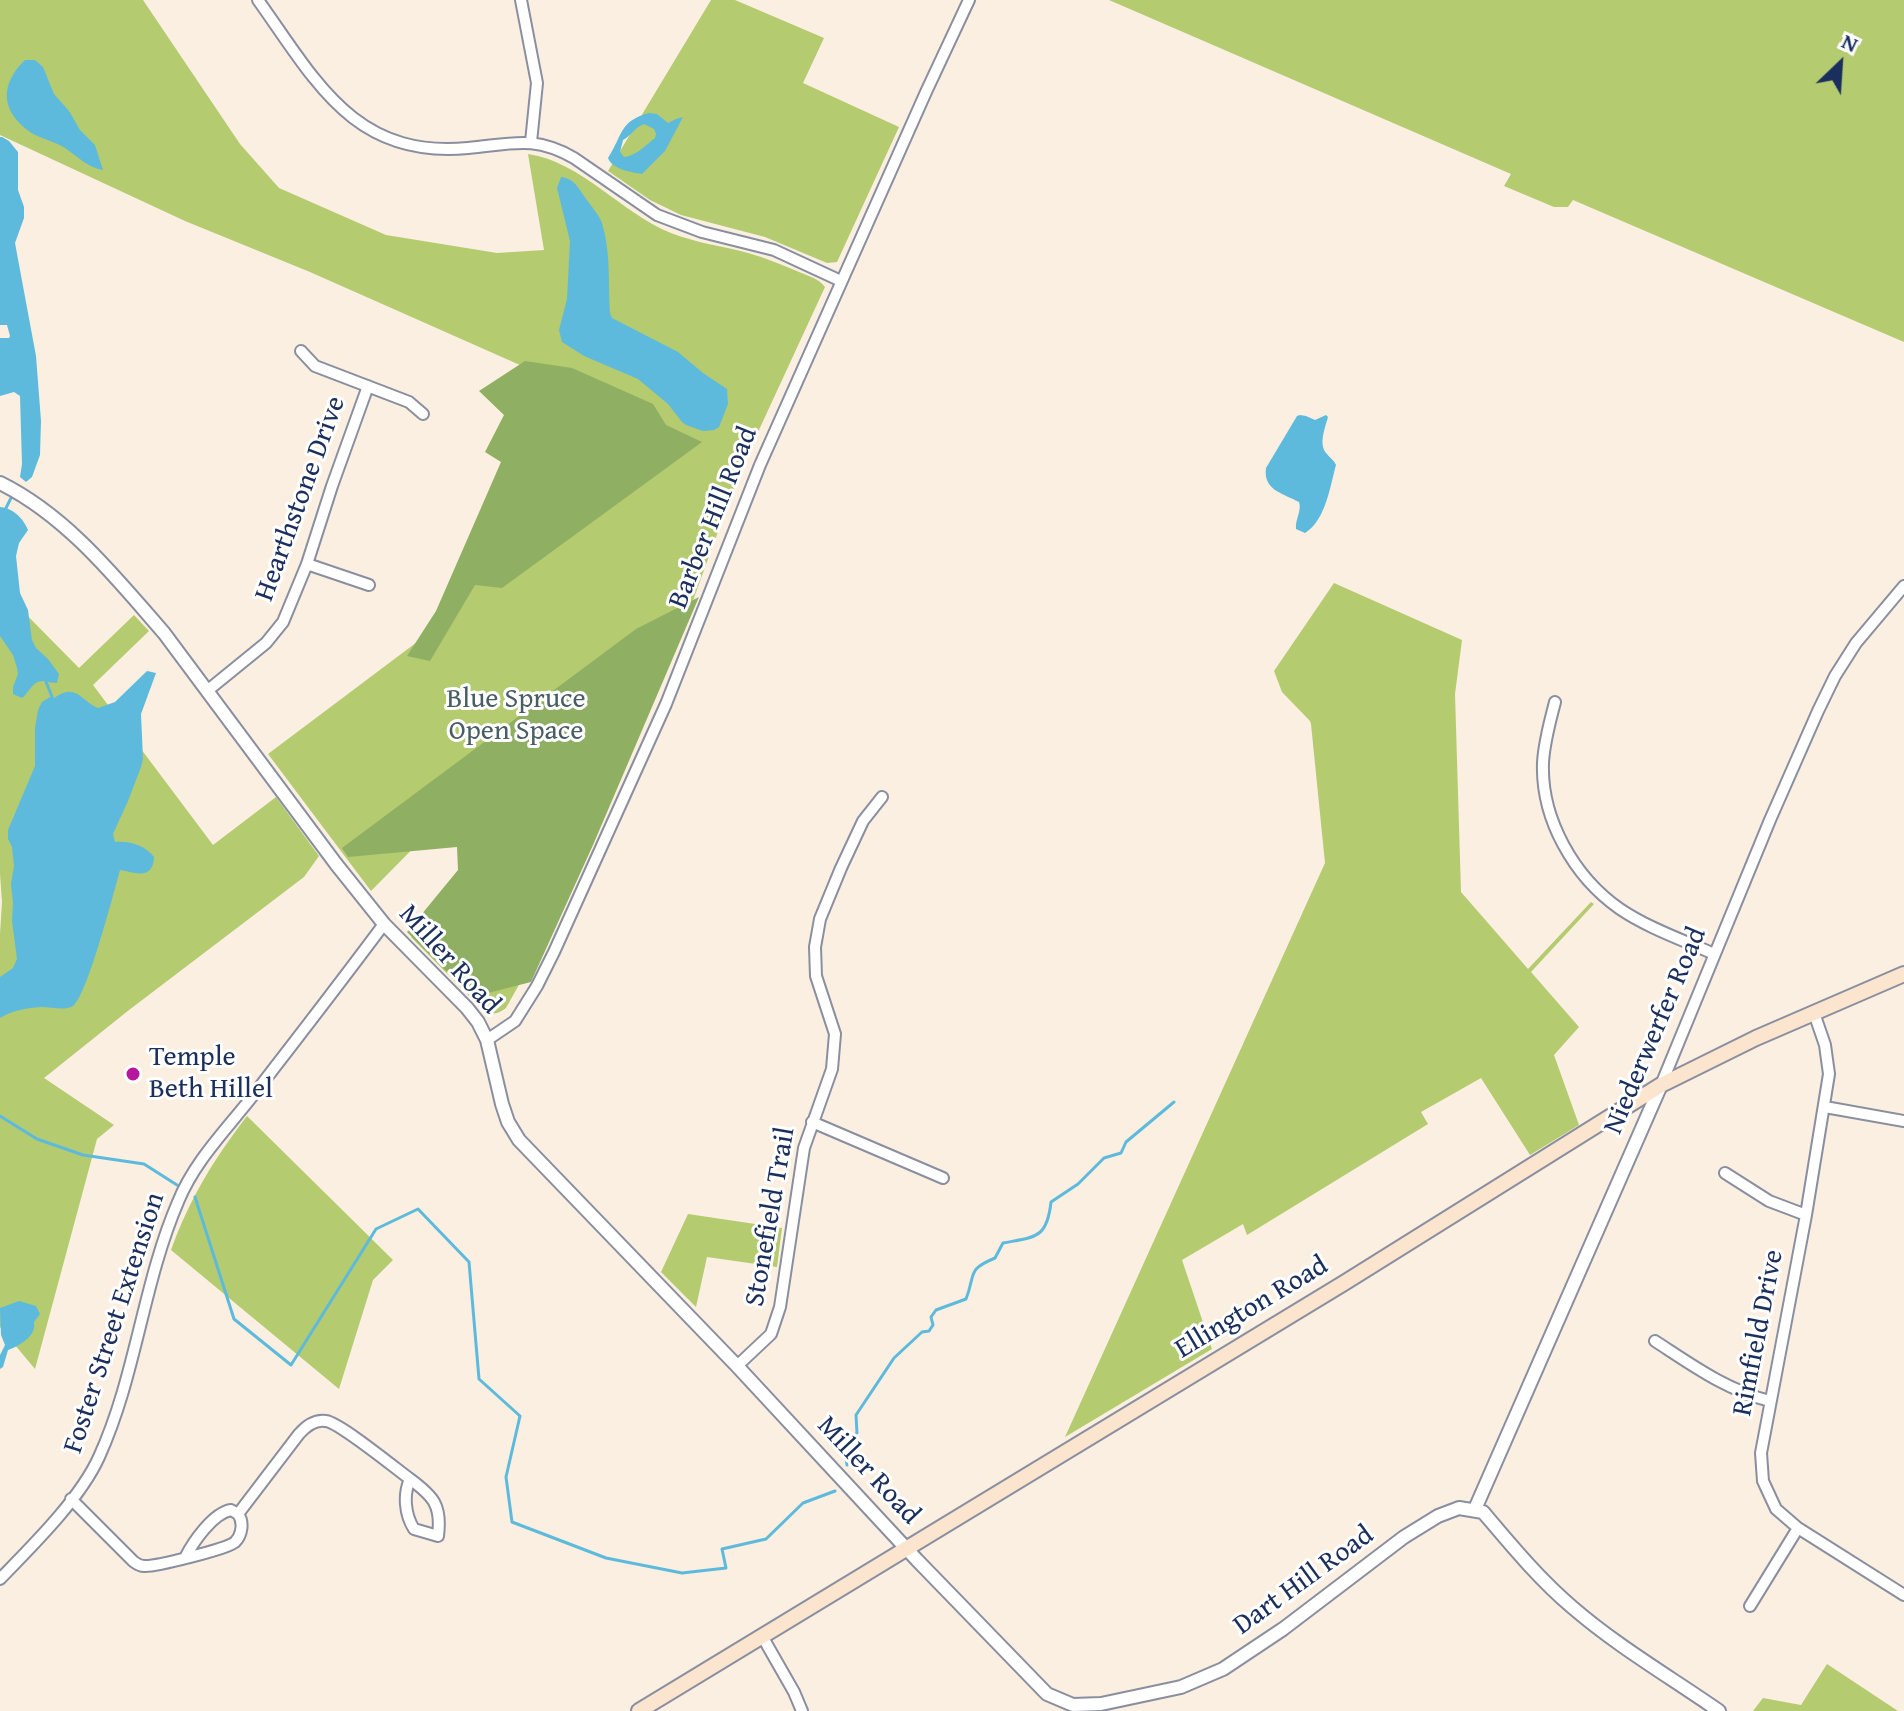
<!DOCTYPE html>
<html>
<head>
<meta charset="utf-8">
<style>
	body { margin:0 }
	#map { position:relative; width:1904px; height:1711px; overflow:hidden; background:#faefe1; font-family:"Gentium Book Plus",serif }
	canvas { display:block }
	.north { position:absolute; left:1800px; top:24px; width:80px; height:80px; -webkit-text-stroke:6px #fff; paint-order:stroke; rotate:25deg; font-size:22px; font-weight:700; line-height:32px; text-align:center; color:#1b2f5e }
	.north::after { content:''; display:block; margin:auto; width:28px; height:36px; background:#1b2f5e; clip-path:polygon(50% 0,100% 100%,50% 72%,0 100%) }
</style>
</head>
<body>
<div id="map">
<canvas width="1904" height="1711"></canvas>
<div class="north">N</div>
</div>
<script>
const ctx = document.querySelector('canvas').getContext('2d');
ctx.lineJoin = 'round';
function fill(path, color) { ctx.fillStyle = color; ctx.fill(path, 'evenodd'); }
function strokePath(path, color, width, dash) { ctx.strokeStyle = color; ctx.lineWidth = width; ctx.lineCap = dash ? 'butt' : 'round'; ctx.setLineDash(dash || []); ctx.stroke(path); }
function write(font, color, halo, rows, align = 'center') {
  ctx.font = font + ' "Gentium Book Plus",serif'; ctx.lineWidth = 6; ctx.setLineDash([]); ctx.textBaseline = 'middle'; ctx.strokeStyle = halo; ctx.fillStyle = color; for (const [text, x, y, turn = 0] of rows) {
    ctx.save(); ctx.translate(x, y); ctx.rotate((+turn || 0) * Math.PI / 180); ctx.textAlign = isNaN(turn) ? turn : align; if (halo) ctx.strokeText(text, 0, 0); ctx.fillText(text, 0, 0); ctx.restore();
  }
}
const green = new Path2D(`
	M0 0H143L240 144 279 188 386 235 497 253 544 250 528 154C582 162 621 213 671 233 696 243 723 246 748 253 766 258 782 265 799 272 809 276 819 279 825 287L740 471 691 606 545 938 506 1008C499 1013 493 1016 484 1011L411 937 488 858 447 814 371 891 268 754 449 618 547 377 310 272 185 221 0 135Z
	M711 0H735L824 38 803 83 899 127 837 262 827 263 765 237 681 215 650 200 608 171Z
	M1109 0H1904V342L1573 200 1568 207H1554L1504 186 1511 174Z
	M1334 583 1462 640 1455 694 1461 892 1528 969 1591 902 1594 904 1531 972 1579 1027 1554 1055 1579 1125 1530 1155 1481 1078 1421 1112 1428 1124 1247 1235 1243 1224 1182 1260 1212 1349 1065 1437 1325 863 1311 724 1310 721 1282 692 1274 671Z
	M3 591 79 668 134 615 149 631 93 685 213 845 276 797 319 856 304 877 129 1010 44 1078 114 1125 97 1139 35 1369 0 1327V934L2 902 0 874V597Z
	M247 1116 393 1260 373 1280 339 1389 171 1250C190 1198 214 1159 247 1116Z
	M688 1214 782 1228 777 1267 707 1257 696 1307 661 1272Z
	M1827 1664 1898 1711H1753L1763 1698 1801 1705Z`);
const forest = new Path2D(`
	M525 361 572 368 653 404 666 425 702 442 502 588 475 585 430 661 407 656 436 611 501 462 485 452 504 415 479 391Z
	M699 597 593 845 531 982 472 997 407 932 458 870 457 847 348 857 342 848 636 629Z`);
const water = new Path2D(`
	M25 60H35L43 67 54 94 69 111 80 130 95 145 103 170C88 168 77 156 65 148 54 141 41 139 30 132 0 111 0 84 25 60Z
	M649 113 657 114 668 123 676 119 683 117 665 151 642 174C630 172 612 169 608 158 623 135 619 121 649 113ZM644 124 654 129 656 134 655 138C646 145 636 156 624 157L620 152 623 140C631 136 635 127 644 124Z
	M0 137H2L9 141 18 152V190L24 207V218L15 243 36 356 41 421 40 455 32 477 26 482 20 477 22 464 20 396 14 392 0 396V338H9L10 336 7 325H0Z
	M561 177C573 178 578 187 584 196 590 205 598 213 602 223 611 252 608 284 610 313L612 318 678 352 703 373 727 389 728 404 719 427 714 430 703 431 686 425 682 422 668 404 638 379 584 356 562 342 559 330 567 299 570 241 557 188Z
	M1300 415 1306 416 1315 420 1326 415 1328 417C1325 428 1318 445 1327 454 1330 458 1334 460 1336 465 1330 486 1326 520 1305 533L1296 529C1295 519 1302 511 1299 502 1282 493 1263 490 1266 468L1297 416Z
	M0 507C13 508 24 519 28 530L19 543 16 556 20 593 28 610 32 640 36 648 48 659 59 674 57 683C53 683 49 682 45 681 32 680 30 692 22 698L13 694V687L18 674 17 668 13 655 0 636Z
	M147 671 156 673 141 714 143 759 141 767 128 801 113 834 115 842C129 841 145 845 154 857 153 880 136 873 120 870 114 892 87 996 73 1006 64 1011 51 1007 42 1007 27 1008 13 1010 0 1018V977L13 968 17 959 12 921 13 903 11 884 14 866 12 847 8 839V830L35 766V728L38 710 42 702 50 697 53 699C75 681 81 701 98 708L115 702Z
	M19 1301 36 1306 40 1314 34 1322C37 1336 19 1346 8 1350L3 1367 0 1369V1355L5 1345 1 1335 0 1308Z`);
const stream = new Path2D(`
	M6 508 12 496
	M45 679 54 702
	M0 1116 37 1139 83 1155 144 1164 177 1185
	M195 1197 234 1319 291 1365 376 1229 418 1209 469 1262 479 1379 520 1416 506 1477 512 1522 606 1558 682 1573 726 1568 722 1549 766 1539 803 1503 835 1491
	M847 1465 844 1442 857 1433 856 1415 894 1358 922 1332 929 1331 933 1325 931 1317 936 1310 966 1299C976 1274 966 1270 995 1258L1003 1243C1035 1237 1047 1239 1051 1202L1078 1184 1104 1158 1121 1153 1126 1142 1174 1102`);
const minor = new Path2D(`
	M258 0C316 81 354 159 468 148 512 144 534 135 574 158L657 215 702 232 774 250 841 281
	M521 0 537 83 531 142
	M301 351 315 366 409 402 423 414
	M307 564 369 585
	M207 691 266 643 283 622 307 564 332 486 368 386
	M1555 702C1550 722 1544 742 1543 763 1541 819 1574 877 1620 909 1648 928 1683 940 1714 954
	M1814 1013 1825 1045 1829 1074 1806 1215 1761 1453 1763 1481 1776 1509 1798 1528 1904 1595
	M487 1040 515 1021 537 986 554 952 666 704 760 465 926 92 969 0
	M1661 1085 1770 820 1818 711 1835 676 1856 643 1904 586
	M1825 1107 1904 1121
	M812 1122 943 1178
	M1725 1173 1769 1201 1806 1215
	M1655 1341C1692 1365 1726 1390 1770 1401
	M737 1366 771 1334 780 1307 804 1148 832 1069 835 1034 816 976 815 947 820 919 841 868 863 821 882 797
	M71 1499 133 1561C137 1564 139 1566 144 1566 154 1567 227 1549 235 1542 242 1535 244 1522 238 1514
	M238 1514 299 1434C306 1426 315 1419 326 1421 340 1423 395 1468 410 1479 433 1496 442 1505 438 1536L414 1529C405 1515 403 1495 410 1479
	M185 1558C193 1542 213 1513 231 1510L238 1514
	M0 1579C33 1545 80 1499 99 1457 136 1376 143 1283 178 1202 194 1162 225 1131 251 1098 296 1040 340 983 384 924
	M1750 1606 1798 1528
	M762 1636 794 1692 802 1711`);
const tertiary = new Path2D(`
	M0 483C67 516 116 578 164 633L336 864 384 924 467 1008 478 1022 487 1040 502 1104 508 1122 519 1140 737 1366 917 1560 1047 1694 1073 1705 1101 1704 1181 1687 1223 1669 1283 1629 1404 1537 1438 1516 1459 1508 1483 1512C1511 1545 1539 1579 1572 1607 1617 1646 1670 1677 1719 1711
	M1475 1509 1661 1085`);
const secondary = new Path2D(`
	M639 1711 1344 1283 1661 1085 1756 1038 1904 974`);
const markers = [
	[133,1074,8,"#b5179e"]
];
const streetNames = [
	["Hearthstone Drive",301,499,-70],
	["Barber Hill Road",714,518,-68],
	["Miller Road",449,960,48],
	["Niederwerfer Road",1656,1031,-67],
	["Stonefield Trail",771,1217,-80],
	["Ellington Road",1252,1308,-31],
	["Foster Street Extension",115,1323,-72],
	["Rimfield Drive",1759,1333,-79],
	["Miller Road",868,1471,47],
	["Dart Hill Road",1304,1581,-36]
];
const parkNames = [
	["Blue Spruce",516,700],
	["Open Space",516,732]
];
const poiNames = [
	["Temple",149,1058],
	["Beth Hillel",149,1090]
];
fill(green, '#b4cb70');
fill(forest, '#8faf62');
fill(water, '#5ebadc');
strokePath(stream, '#5ebadc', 3);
strokePath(minor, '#8a8fa0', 14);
strokePath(tertiary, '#8a8fa0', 16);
strokePath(secondary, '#8a8fa0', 18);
strokePath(minor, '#fff', 10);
strokePath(tertiary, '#fff', 12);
strokePath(secondary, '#fce5cf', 14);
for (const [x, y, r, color] of markers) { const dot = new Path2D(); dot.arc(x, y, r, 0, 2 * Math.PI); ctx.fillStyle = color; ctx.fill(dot); strokePath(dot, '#fff', 3); }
write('28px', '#1b2f5e', '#fff', streetNames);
write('28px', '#495e63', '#fff', parkNames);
write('28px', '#1b2f5e', '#fff', poiNames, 'left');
</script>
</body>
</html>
